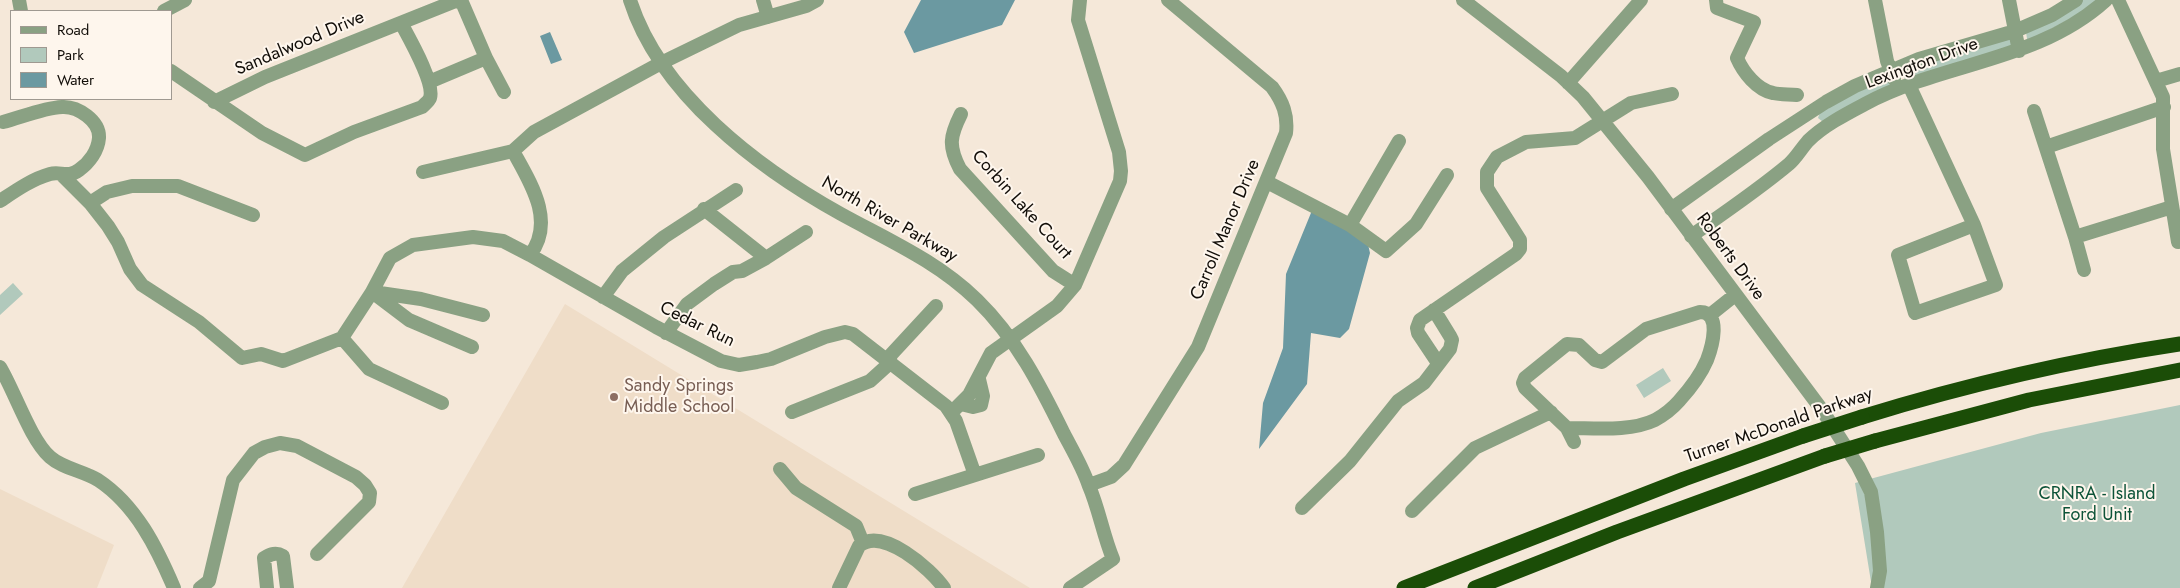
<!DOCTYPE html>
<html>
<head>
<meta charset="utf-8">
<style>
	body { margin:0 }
	#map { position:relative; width:2180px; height:588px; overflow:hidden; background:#f5e8d9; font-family:Jost,sans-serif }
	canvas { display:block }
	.legend { position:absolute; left:10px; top:10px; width:162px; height:90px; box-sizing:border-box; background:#fef6ed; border:1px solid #9f9991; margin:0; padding:6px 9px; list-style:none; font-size:15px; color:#110d08 }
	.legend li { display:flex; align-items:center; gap:10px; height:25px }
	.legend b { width:25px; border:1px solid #9f9991 }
</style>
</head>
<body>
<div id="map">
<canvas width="2180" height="588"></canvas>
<ul class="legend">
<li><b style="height:6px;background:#8aa183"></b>Road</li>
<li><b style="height:14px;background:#b1c9bc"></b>Park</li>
<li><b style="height:14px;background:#6b99a1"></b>Water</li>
</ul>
</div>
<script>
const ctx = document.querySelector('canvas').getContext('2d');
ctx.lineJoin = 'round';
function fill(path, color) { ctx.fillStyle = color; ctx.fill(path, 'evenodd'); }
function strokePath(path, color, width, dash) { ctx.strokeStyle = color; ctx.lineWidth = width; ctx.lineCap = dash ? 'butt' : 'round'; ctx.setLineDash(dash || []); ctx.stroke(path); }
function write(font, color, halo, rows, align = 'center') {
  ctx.font = font + ' Jost,sans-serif'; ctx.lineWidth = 4; ctx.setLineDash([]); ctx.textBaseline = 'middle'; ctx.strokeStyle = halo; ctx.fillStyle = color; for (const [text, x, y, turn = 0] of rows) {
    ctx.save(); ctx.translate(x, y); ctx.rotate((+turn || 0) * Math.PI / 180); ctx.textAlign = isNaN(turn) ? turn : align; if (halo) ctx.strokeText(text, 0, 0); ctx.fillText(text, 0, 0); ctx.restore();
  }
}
const built = new Path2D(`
	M565 304 1030 588H402Z
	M0 489 114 545 97 588H0Z`);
const green = new Path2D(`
	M2082 0H2099L2088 9 2029 41 2027 39 2026 32Z
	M2003 39 2011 40 2012 46 1907 80 1904 78V71Z
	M1884 78 1889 81 1890 85 1823 122 1818 118 1820 112Z
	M13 283 23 294 0 315V295Z
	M1663 368 1671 381 1644 398 1636 385Z
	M2180 405V588H1872L1855 483 2041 433Z`);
const water = new Path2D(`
	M921 0H1015L1002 25 914 53 904 32Z
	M550 32 562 60 551 64 540 36Z
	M1313 208 1367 240 1370 253 1349 329 1340 338 1311 333 1307 384 1259 449 1263 403 1283 348 1286 274Z`);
const minor = new Path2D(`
	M19 0 21 11
	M461 0 486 58 504 92
	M630 0C660 94 758 168 841 214 888 240 937 261 977 300 1016 338 1040 385 1064 434 1073 451 1083 468 1089 486 1099 509 1103 535 1113 559L1070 588
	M763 0 768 17
	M1463 0 1561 76 1583 97 1648 177 1822 410 1858 466 1871 492 1877 532 1880 571 1877 588
	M1716 0 1717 8 1754 22 1737 58C1743 72 1757 90 1773 93 1781 95 1789 94 1797 95
	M1875 0 1887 61 1894 79
	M2009 0 2019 51
	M2118 0 2163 97V149L2178 242
	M164 11 185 0
	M171 71 262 133 305 155 354 132 422 107C425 104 429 101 430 98 435 83 409 38 401 23
	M2156 81 2180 74
	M429 82 486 58
	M1568 83 1641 0
	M1909 85 1974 225 1898 255 1915 313 1996 285 1974 225
	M214 102 265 77 458 0
	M2034 111 2075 237 2084 270
	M961 114C950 136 948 146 960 169L1053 271 1075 285
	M2046 147 2164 107
	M423 172 513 151 534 132 661 63 739 25 806 6 817 0
	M63 176 90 203 108 226 118 242 130 269 142 285 199 322 242 358 261 354 283 361 342 338 372 292 390 258 413 245 473 237 503 241 530 255C556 221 530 182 513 151
	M1267 182 1350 225 1399 141
	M0 201C15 191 32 179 50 174 60 171 68 178 79 170 89 163 98 151 99 138 100 121 78 106 62 107 43 108 22 117 3 122
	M90 203 107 192 132 186H178L253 215
	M704 209 766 258
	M1671 209 1769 139 1826 102 1855 86 1919 59 2015 31 2052 15 2076 0
	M1350 225 1386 251 1416 224 1447 175
	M1691 236C1724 213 1758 190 1789 164 1796 158 1801 149 1808 141 1823 126 1846 114 1865 104 1943 62 2038 62 2106 0
	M2075 237 2172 207
	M530 255 656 327 721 361 739 365 757 362 771 359 825 337 845 332 853 334 946 406 956 421 975 475
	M372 292 409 320 472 347
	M373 292 421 299 483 315
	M603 297 622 271 664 237 736 190
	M1710 315 1735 295
	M666 333 687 304 714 284 733 272 742 271 766 258 806 232
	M342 338 369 369 442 403
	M887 359 936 306
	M1438 363 1418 333 1417 328 1420 320 1516 254 1520 249V240L1487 188V172L1497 157 1526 142 1575 138 1631 103 1672 94
	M0 367C15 392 30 439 50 457 62 468 83 471 98 480 136 505 157 548 174 588
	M961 404 973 407 981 405 983 396 979 379
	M792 412 870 381 891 362
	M951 413 969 395 991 353 1057 306 1075 285 1120 181 1121 171 1119 152 1078 20 1080 0
	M1567 428C1595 428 1630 432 1655 420 1664 415 1672 409 1679 401 1689 390 1701 374 1707 360 1712 347 1722 312 1700 312L1646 329 1602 362 1595 360 1579 345 1567 344 1525 378 1523 383 1525 388 1567 428 1574 442
	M780 469 796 488 856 526 863 543
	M1089 485 1111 477 1124 465 1198 347 1286 133C1288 115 1283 102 1272 87L1168 0
	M915 494 1038 455
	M1302 508 1350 461 1398 401 1424 383 1450 349 1452 340 1450 336 1434 310
	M1412 511 1475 448 1551 412
	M200 588 209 581 233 480 254 453 265 447 280 443 297 446 356 477 365 485 370 493 369 502 317 554
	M267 588 264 558C271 554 276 552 283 556L287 588
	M839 588 859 546C882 526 931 569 944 588`);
const highway = new Path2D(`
	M1862 417C1966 385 2073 360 2180 344
	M1875 441 2029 400 2180 370
	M1404 588 1684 479 1803 436
	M1475 588 1617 532 1825 456`);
const highwayBridge = new Path2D(`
	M1803 436 1862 417
	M1825 456 1875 441`);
const markers = [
	[614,397,5,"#8d6e63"]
];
const streetNames = [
	["Sandalwood Drive",300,44,-23],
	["Lexington Drive",1922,64,-20],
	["Corbin Lake Court",1021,205,48],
	["North River Parkway",889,220,30],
	["Carroll Manor Drive",1226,230,-67],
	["Roberts Drive",1730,257,54],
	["Cedar Run",697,325,26],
	["Turner McDonald Parkway",1779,426,-19]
];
const educationNames = [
	["Sandy Springs",624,387],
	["Middle School",624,408]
];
const parkNames = [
	["CRNRA - Island",2097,495],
	["Ford Unit",2097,516]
];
fill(built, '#efddc8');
fill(green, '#b1c9bc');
fill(water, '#6b99a1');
strokePath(minor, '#8aa183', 14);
strokePath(highway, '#1b4d07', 15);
strokePath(highwayBridge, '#1b4d07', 15);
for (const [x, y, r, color] of markers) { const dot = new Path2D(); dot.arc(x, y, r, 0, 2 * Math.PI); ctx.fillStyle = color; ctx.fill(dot); strokePath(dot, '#fef6ed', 2); }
write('18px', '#110d08', '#fef6ed', streetNames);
write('18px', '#785e54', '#fef6ed', educationNames, 'left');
write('18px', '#0d5338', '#fef6ed', parkNames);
</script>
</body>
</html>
